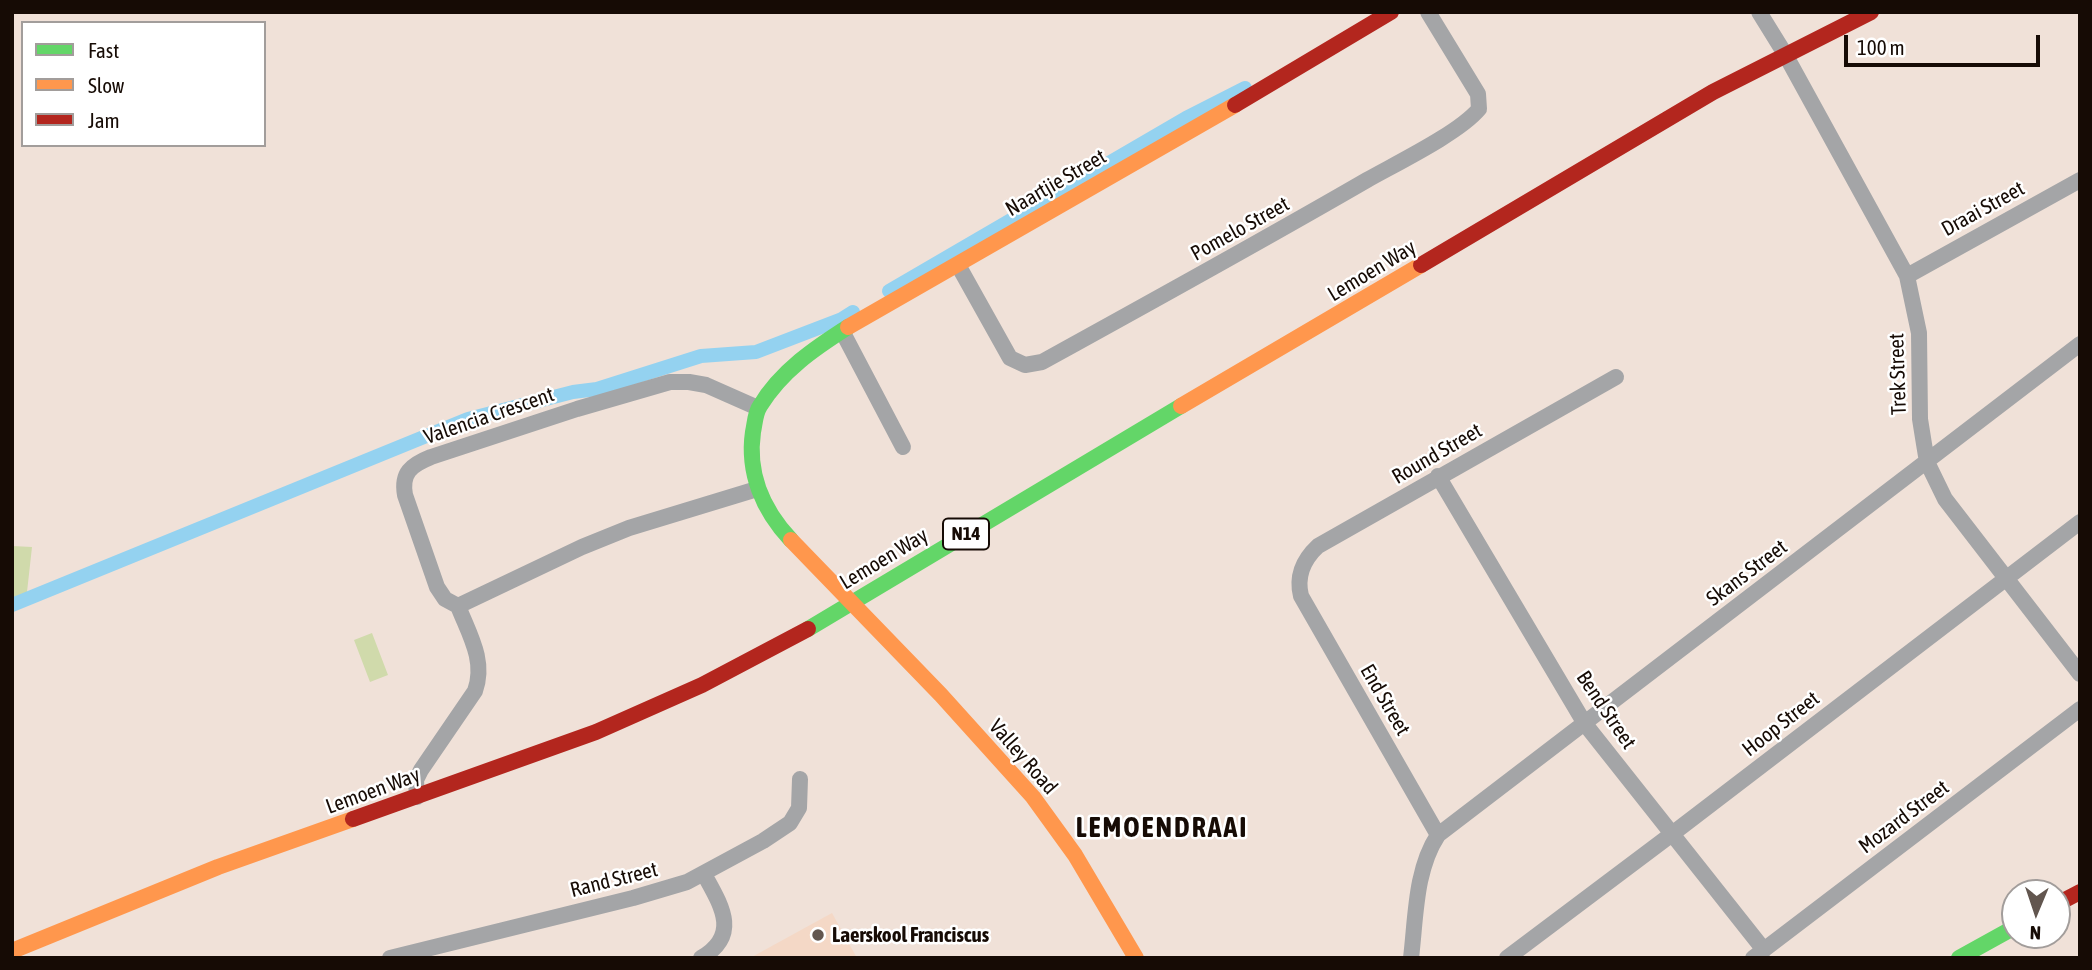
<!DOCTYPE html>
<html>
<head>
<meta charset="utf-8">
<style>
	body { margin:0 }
	#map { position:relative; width:2092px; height:970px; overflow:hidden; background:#f0e1d8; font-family:"Asap Condensed",sans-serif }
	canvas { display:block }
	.frame { position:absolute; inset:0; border:14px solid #160b05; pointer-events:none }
	.legend { position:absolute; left:21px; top:21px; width:245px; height:126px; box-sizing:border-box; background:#fff; border:2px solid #a29d9b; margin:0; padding:9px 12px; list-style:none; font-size:21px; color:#160b05 }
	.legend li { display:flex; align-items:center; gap:14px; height:35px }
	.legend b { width:35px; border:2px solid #a29d9b }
	.north { position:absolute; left:2001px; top:879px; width:70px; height:70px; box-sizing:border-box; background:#fff; border:2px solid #a29d9b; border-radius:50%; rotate:182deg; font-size:19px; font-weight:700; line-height:28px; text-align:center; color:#160b05 }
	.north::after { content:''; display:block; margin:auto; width:24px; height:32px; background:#62564f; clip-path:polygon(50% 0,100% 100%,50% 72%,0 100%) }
	.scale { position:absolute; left:1844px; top:35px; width:196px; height:32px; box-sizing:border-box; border:4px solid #160b05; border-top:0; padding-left:9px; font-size:21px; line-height:24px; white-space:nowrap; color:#160b05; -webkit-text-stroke:5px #fff; paint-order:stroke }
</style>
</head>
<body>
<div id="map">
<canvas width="2092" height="970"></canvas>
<div class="frame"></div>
<ul class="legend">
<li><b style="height:9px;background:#63d668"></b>Fast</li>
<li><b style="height:9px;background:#ff974d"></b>Slow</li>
<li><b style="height:9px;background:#b3261e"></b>Jam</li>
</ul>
<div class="north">N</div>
<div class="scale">100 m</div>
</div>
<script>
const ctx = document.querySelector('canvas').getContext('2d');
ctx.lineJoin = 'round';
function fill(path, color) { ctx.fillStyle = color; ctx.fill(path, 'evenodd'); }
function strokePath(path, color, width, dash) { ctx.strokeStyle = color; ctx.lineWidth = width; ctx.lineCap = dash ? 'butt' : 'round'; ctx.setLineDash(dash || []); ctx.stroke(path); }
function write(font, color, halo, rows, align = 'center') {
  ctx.font = font + ' "Asap Condensed",sans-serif'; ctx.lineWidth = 5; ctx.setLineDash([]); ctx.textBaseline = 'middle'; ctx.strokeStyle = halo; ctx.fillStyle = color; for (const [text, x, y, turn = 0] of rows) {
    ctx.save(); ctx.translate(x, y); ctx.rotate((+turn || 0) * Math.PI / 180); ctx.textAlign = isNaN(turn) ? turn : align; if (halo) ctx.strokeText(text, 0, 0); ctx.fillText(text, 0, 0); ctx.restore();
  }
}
const built = new Path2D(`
	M832 913 857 958H750Z`);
const green = new Path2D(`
	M12 546 32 547 27 592 12 599Z
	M372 633 388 675 370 682 354 640Z`);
const canal = new Path2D(`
	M889 291 1186 118 1245 88
	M12 605 468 419 573 392 597 389 701 356 756 352 842 319 853 312`);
const street = new Path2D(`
	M1759 12 1785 54 1907 276 1919 333 1920 419 1924 444 1927 462 1945 499 2080 674
	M958 265 1010 358 1025 365 1042 362C1151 302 1260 242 1367 180 1397 163 1459 133 1479 109L1478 94 1428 12
	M1907 276 2080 180
	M842 331 903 447
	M1438 476 1585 724 1764 950
	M757 489 629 528 582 547 458 606 445 599 437 587 405 495C401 473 411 465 431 457L577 409 670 382H689L706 385 758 408
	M417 797 416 780 421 770 475 691C486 661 469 634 458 606
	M1438 835 1301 596C1296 576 1303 560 1318 546L1616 377
	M390 958 633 898 687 882 763 841 790 823 799 808 800 779
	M701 958C741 935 721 905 704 874
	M1411 958C1416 917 1415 870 1438 835L2080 344
	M1507 958 1672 834 2080 522
	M1753 958 2080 709`);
const fast = new Path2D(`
	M791 540C763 510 747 473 753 432 755 423 755 413 760 406 781 371 815 348 848 327
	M808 629 1181 406
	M1959 958 2015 927`);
const slow = new Path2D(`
	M848 327 1235 105
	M1181 406 1421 265
	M791 540 941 695 1033 797 1075 855 1136 958
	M12 951 218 867 353 819`);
const jam = new Path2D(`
	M1235 105 1391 12
	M1421 265 1713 92 1871 12
	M353 819 596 732 702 685 808 629
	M2057 904 2080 892`);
const markers = [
	[818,935,7,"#62564f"]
];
const shields = [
	[966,534,46]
];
const shieldNames = [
	["N14",966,534]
];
const streetNames = [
	["Naartjie Street",1056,183,-30],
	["Draai Street",1983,209,-29],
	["Pomelo Street",1240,229,-29],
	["Lemoen Way",1372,271,-31],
	["Trek Street",1898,374,-92],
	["Valencia Crescent",489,416,-19],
	["Round Street",1437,454,-30],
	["Lemoen Way",884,559,-31],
	["Skans Street",1747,573,-37],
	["End Street",1385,700,60],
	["Bend Street",1606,710,56],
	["Hoop Street",1781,724,-38],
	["Valley Road",1023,757,49],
	["Lemoen Way",373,791,-20],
	["Mozard Street",1904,817,-37],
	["Rand Street",614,880,-14]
];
const poiNames = [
	["Laerskool Franciscus",832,935]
];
const districtNames = [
	["LEMOENDRAAI",1162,828]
];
fill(built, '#f4d8c6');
fill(green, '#d0daab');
strokePath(canal, '#94d2f0', 14);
strokePath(street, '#a4a5a7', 16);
strokePath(fast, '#63d668', 16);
strokePath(slow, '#ff974d', 16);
strokePath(jam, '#b3261e', 16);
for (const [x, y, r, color] of markers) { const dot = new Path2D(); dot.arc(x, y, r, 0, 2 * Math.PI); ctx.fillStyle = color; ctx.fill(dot); strokePath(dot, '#fff', 2.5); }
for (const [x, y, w] of shields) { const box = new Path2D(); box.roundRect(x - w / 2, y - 15.5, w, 31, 5); ctx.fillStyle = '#fff'; ctx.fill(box); strokePath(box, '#160b05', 2); }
write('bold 19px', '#160b05', null, shieldNames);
write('21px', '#160b05', '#fff', streetNames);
write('bold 21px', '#160b05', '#fff', poiNames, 'left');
ctx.letterSpacing = '2px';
write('bold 28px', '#160b05', '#fff', districtNames);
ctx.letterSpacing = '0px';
</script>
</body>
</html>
